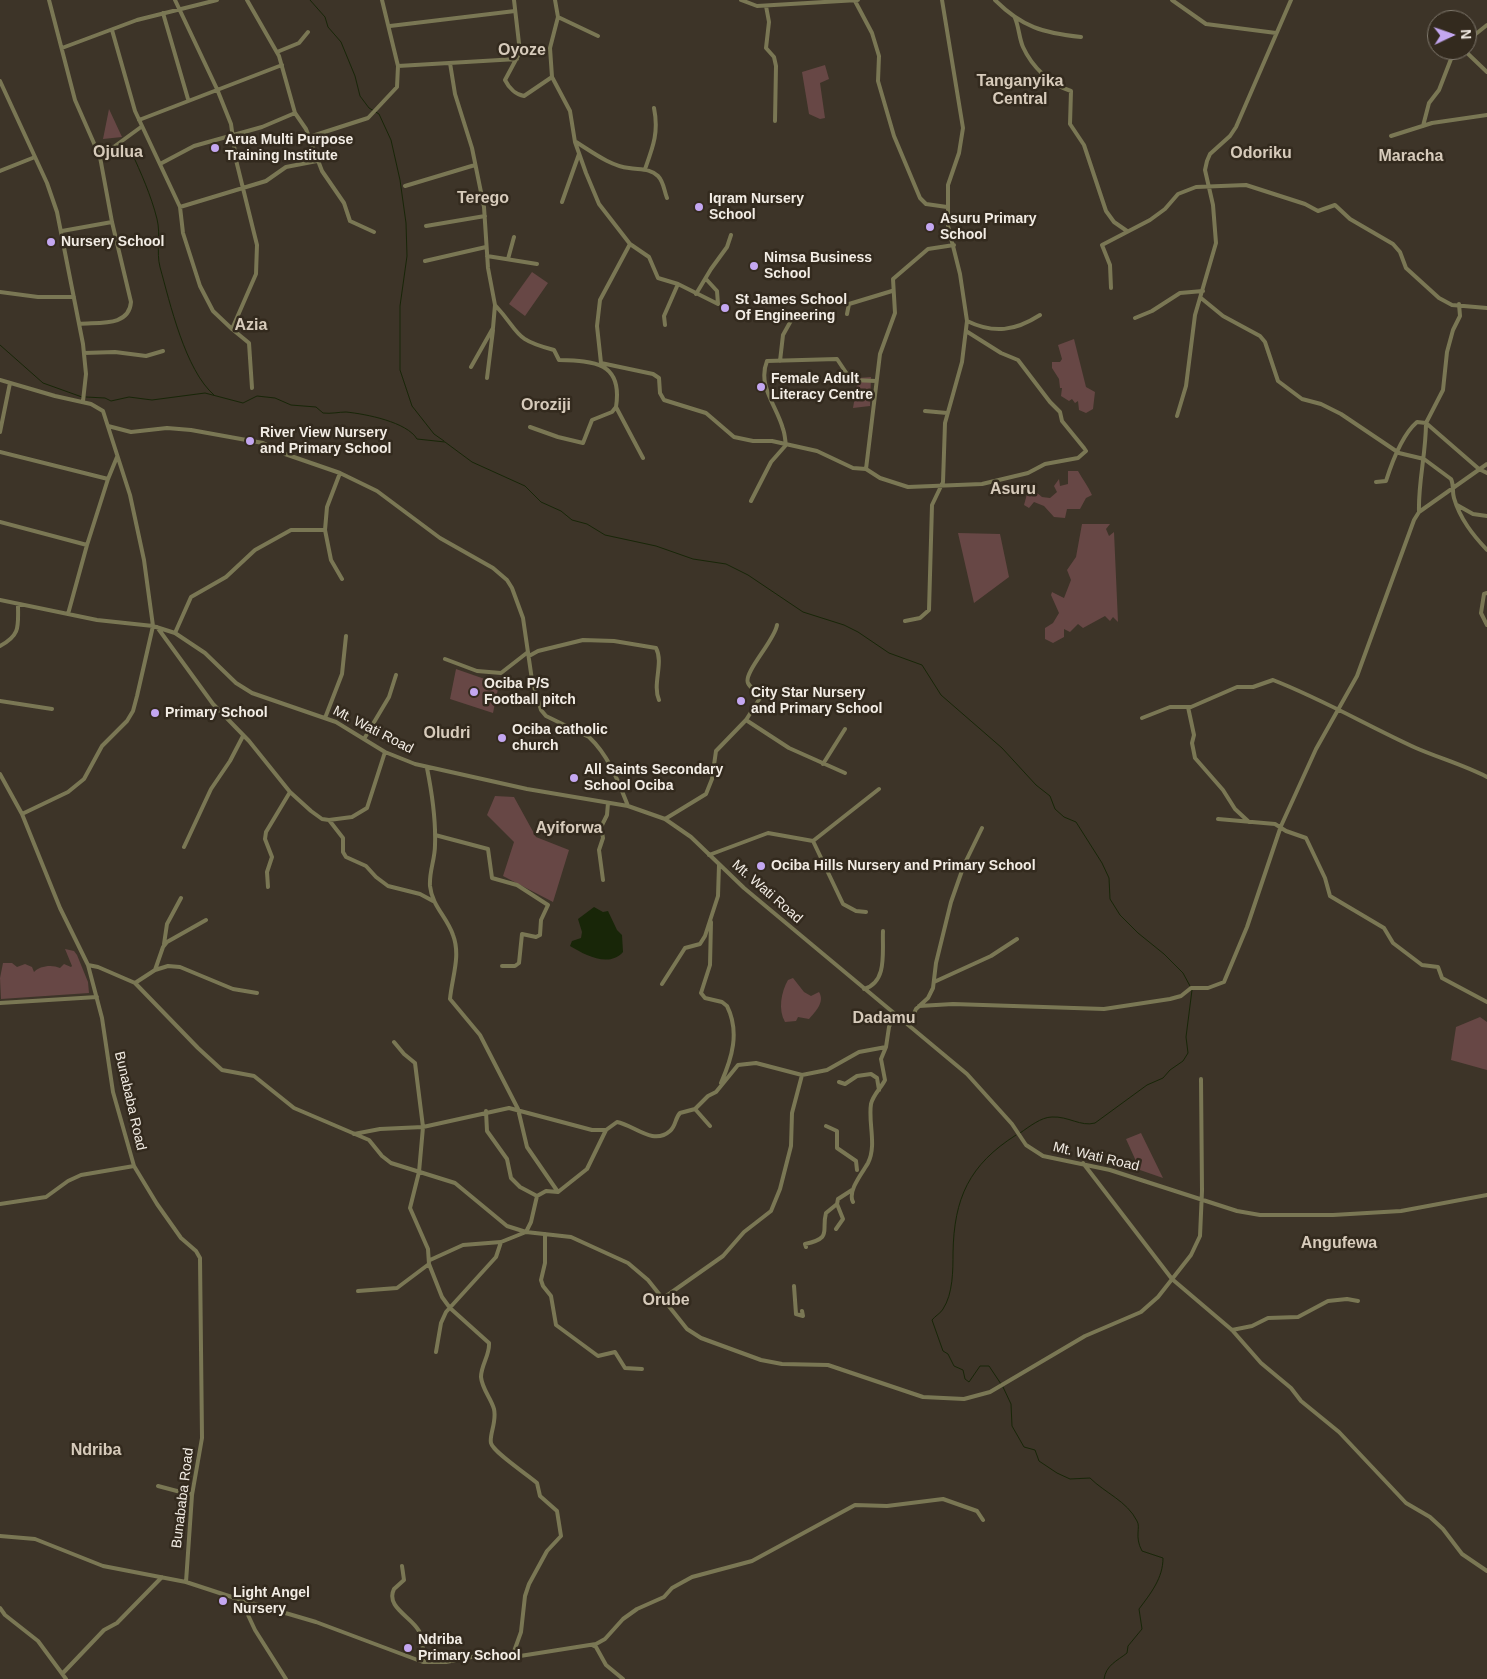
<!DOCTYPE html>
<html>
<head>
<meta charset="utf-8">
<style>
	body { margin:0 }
	#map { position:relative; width:1487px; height:1679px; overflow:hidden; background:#3d3428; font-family:Helvetica,sans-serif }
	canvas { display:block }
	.north { position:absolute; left:1427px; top:10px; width:50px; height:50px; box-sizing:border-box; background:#332a1e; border:1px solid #7f786d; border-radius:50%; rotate:87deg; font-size:14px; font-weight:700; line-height:20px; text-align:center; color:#f2ece4 }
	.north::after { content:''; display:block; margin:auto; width:18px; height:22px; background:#c4a7f1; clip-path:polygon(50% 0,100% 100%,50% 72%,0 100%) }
</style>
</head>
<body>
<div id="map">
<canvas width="1487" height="1679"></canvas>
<div class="north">N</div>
</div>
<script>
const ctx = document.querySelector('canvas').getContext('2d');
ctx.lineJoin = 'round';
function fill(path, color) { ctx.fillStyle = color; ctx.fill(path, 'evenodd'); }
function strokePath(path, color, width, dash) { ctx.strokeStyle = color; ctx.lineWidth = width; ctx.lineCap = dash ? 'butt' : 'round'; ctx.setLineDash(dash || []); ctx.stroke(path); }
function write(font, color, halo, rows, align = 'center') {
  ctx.font = font + ' Helvetica,sans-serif'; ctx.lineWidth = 5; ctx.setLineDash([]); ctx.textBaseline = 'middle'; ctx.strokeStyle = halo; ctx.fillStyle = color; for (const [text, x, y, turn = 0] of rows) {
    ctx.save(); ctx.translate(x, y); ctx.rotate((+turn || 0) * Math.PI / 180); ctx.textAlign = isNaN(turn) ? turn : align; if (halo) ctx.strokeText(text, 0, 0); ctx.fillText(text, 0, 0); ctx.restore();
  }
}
const green = new Path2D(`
	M825 65 829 79 820 83 825 118 820 119 809 114 802 72Z
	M109 109 122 137 103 139Z
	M532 272 548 283 525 316 509 304Z
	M1074 339 1086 387 1095 392 1093 409 1086 413 1079 410 1078 401 1075 403 1072 399 1069 401 1061 396 1062 388H1060L1059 379 1052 368V362H1060L1062 359 1058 345Z
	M871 377 870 406 853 408 858 378Z
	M1068 471H1078C1083 480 1088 486 1092 495L1086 498 1080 509H1067L1065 518 1054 517 1044 506 1034 502 1029 508 1024 505 1027 494H1035L1036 492 1042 497 1050 498 1057 492 1054 486 1059 479 1060 486 1068 484Z
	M1082 524H1110L1106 529 1109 536 1114 532 1118 622 1113 617 1110 621 1105 616 1083 628 1078 624 1070 632 1064 629V637L1053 643 1045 639V628L1053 623 1059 613 1051 595 1052 592 1064 598 1071 580 1067 570 1076 557Z
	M958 533 1000 534 1009 577 974 603Z
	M456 669 499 684 493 713 450 699Z
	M495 796 514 797 536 837 569 850 553 902 503 876 514 842 487 815Z
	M65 949 74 951 77 955 88 982 89 993 1 999 0 978 3 963H12L17 967 25 964 32 967 34 972C39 966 52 964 60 968L64 964 71 967 72 966Z
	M793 978 804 992 811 996 819 992C825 1002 816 1011 809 1019L798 1017 796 1021 785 1022C778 1010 781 992 788 980Z
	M1480 1017 1487 1022V1070L1451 1060 1456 1027Z
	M1141 1133 1163 1178 1140 1170 1126 1139Z`);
const water = new Path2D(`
	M594 907 603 912 608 911 617 930 622 935 623 952C609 968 585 955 570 946L572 941 581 938 582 932 578 919Z`);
const stream = new Path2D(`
	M310 0 325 17 328 27 341 42 355 76 360 96 369 108 379 114 391 140 400 180 406 223 407 256 400 306V370L412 406 434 434 444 441
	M131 151C141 173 151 195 157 219 161 235 156 252 160 267 170 303 185 370 214 395
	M0 345 43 383 82 397
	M86 397 105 398 111 401 129 397 152 400 205 393 243 403 257 396 275 398 291 405 316 407 323 413C331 414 339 412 346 412 366 414 407 422 417 439L445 442 472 462 525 486 541 502 561 511 572 520 587 524 605 535 656 546 693 559 726 564 748 575 803 612 844 625 858 632 889 653 922 665 941 695 1002 748 1036 785 1050 796 1055 809 1064 817 1076 822 1102 863 1109 878 1110 899 1120 915 1138 933 1164 954 1183 973 1190 986
	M1020 1133C1029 1127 1041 1117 1052 1117 1068 1116 1081 1127 1095 1123L1147 1085 1163 1078 1170 1070 1183 1061 1188 1053 1186 1037 1192 990
	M1001 1384 989 1366H980L969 1382 965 1379 963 1370 954 1366 948 1354 943 1351 932 1320C935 1316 941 1313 943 1309 953 1294 953 1270 953 1253 954 1198 969 1165 1016 1135
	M1003 1387 1011 1404 1012 1426 1024 1447 1035 1450 1039 1461 1057 1473 1070 1479 1090 1478C1105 1493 1127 1501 1137 1521 1141 1528 1134 1536 1142 1551L1163 1558C1163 1578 1151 1593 1139 1609L1142 1629 1128 1646 1127 1653C1117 1661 1106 1665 1104 1679`);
const minor = new Path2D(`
	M49 0 75 100 100 157 112 222 131 302C129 327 99 322 79 324
	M175 0 217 89 231 124 236 160 257 245 256 274 232 329 249 343 252 388
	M247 0 279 56 295 113 306 129 322 171 344 203 350 221 374 232
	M514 0 520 52 505 80C509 88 516 95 524 96L552 77
	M555 0 558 17 598 36
	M741 0 757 6 858 0
	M995 0C1022 27 1043 33 1081 37
	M1172 0 1206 24 1276 33
	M855 1 872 33 879 56 878 81 894 136 920 198 926 204 947 207
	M766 6 769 22 766 48 774 57 776 66 775 121
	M163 13 188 99
	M558 17 550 48 552 77 570 111 575 142 586 173 599 204 630 244 649 257 658 278 678 284 718 304 717 291 706 279
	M1015 18C1019 27 1019 38 1023 47 1032 67 1051 85 1071 91L1070 124 1084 145 1106 211 1114 222 1127 231
	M390 26 515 11
	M112 30 135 111 180 207 183 233 200 286 213 311 232 329
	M1467 41 1487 25
	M62 48 137 20 217 0
	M1464 50 1487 72
	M277 52 299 43 308 32
	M450 63 455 94 472 148 484 207 488 268 495 305 493 328 471 367
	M398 66 517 59
	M0 81 47 183 57 212 83 344 86 374 83 401
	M139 120 282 65
	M1423 126 1429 103 1439 90 1451 59 1457 50
	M1391 136 1432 123 1487 115
	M309 137 368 118 397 87 398 66 382 0
	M576 142C591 151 610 166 629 168 639 170 650 168 658 176 664 182 664 191 667 198
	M100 157 141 127
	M160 164 194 146 262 127 295 113
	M645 169C653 147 659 132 654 108
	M0 171 35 157
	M405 186 475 165
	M562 202 579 154
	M180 207 266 181 286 167 317 161
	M426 226 485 216
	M62 231 112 222
	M630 244 600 300 597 326 601 363 653 374 659 378 660 393 664 400 706 413 734 437 753 441H772L817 451 853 468 866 469 880 478 908 487 982 484 1028 473 1045 464 1078 458 1086 451 1084 448 1062 421 1060 412 1050 402 1018 360 1001 353 966 331
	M487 256 537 264
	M508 259 514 237
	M425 261 486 247
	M1111 288 1110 265 1102 245 1150 220 1165 209 1178 194 1196 187 1246 185 1305 204 1318 211 1335 205 1350 219 1393 244 1400 252 1406 268 1439 298 1452 305 1487 308
	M0 292 38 297H74
	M696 294 711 269 727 247 731 235
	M1201 298 1223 316 1260 336 1265 342 1278 381 1302 399 1321 404 1341 414 1399 453 1424 459 1451 479C1454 485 1452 492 1454 498 1460 519 1473 535 1487 550
	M1459 304 1460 316 1453 330 1447 352 1443 390 1426 423 1479 469 1487 473
	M495 305C521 333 512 339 554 350L559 360C594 361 623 362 616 407L612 412 592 420 583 443 558 437 530 427
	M847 314 849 304 892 291
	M1135 318 1152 311 1180 293 1203 291
	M967 321C994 334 1015 331 1040 315
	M665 325 664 316 678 284
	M84 353 115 352 146 356 163 351
	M780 361 783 335 793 317
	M487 378 493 330
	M0 380 55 396 91 404 103 411 130 495 144 560 153 626 137 696 133 711 127 721 102 746 84 779 68 792 22 814
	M616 407 643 458
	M925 411 947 413
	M1177 416 1186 386 1195 315 1216 243 1213 205 1205 170 1207 161 1210 154 1230 136 1236 127 1291 0
	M108 426 131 432 167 428 191 430 263 443 285 454 340 473 377 491 440 538 493 568 507 580 512 588 523 618 532 680 541 710 546 716 589 737C609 756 618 781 628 806
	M0 432 10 383
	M0 452 108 479
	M866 469 880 354 895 313 893 279 928 249 954 245
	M1376 482 1386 481C1392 462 1402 435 1417 422L1426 423C1426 454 1418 482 1419 512
	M751 501 771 462 786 445C785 440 785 434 783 429 777 406 757 386 767 361L837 359 851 380 876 381
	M1457 505 1473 514 1487 516
	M0 522 87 545
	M325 530 331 560 342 579
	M1487 593 1484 594 1481 613 1487 625
	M0 600 97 620 153 626 175 633 205 653 236 683 252 693 336 722 385 752 415 764 527 789 628 806 665 819 691 837 744 888 967 1074 1012 1124 1026 1145 1043 1156 1110 1170 1237 1211 1260 1215H1333L1401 1211 1487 1195
	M68 614 87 545 108 479 117 457
	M905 621 920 618 929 610 932 505 943 482 945 423 962 362 967 321 960 274 948 226V185L959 153 963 128 942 0
	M157 627 213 704 249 741 290 792 311 811 322 819 329 820 352 817 367 808 385 752
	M175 633 191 597 226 577 255 550 291 530H325L327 507 340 473
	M0 646C21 635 18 626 18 604
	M529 656 538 651 583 640 614 641 656 648C664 663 652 684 659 700
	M445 659 477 671 501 673 528 652
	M0 701 52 709
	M1188 707 1194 735 1192 743 1195 758 1223 790 1235 809 1249 822
	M325 718 342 674 346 636
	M1142 718 1170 707H1191L1237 687H1253L1273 680C1322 699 1368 726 1416 748 1439 758 1464 765 1487 777
	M746 720 789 748 845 773
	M364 739 389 697 396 675
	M823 764 845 729
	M427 768C432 793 436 819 435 845 435 860 429 871 430 886 432 906 447 917 453 935 461 956 452 977 450 999L480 1035 518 1109 527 1147 558 1192
	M0 774 22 814 60 908 88 965 102 1018 113 1092 134 1166 157 1204 181 1238 196 1251 200 1258 202 1438 192 1495 186 1582
	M665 819 706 794 712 779 716 751 746 720 760 698C758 692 751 689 748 683 743 673 775 640 777 625
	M1218 819 1275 824 1286 831 1306 838 1325 878 1330 896 1384 928 1393 943 1422 965 1438 967 1442 978 1487 1002
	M329 820 343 838V852L346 857 366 866 376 877 388 886 420 894 433 901
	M435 835 488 849 492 878 517 885 548 905 541 920 540 935 536 937 522 934 519 963 515 966H502
	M813 841 843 904 856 911 866 912
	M184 847 211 789 230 761 243 736
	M709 855 768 833 813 841 879 789
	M603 880 599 850 603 838 601 827 607 815 608 803
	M268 887 267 872 272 857 265 839 266 832 290 792
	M711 922 710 965 701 993 705 998 722 1002 727 1006C740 1032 732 1058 721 1083
	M164 944 167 924 181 898
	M88 965 98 967 135 983 198 1048 222 1070 254 1076 294 1108 369 1140 382 1156 391 1163 455 1183 507 1226 526 1232 571 1237 628 1263 648 1280 687 1329 701 1338 761 1360 782 1364 828 1365 923 1397 964 1399 990 1392 1085 1336 1141 1312 1158 1297 1191 1255 1200 1236 1202 1191 1201 1079
	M155 970 163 947 167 942 206 920
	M934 982 991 956 1017 939
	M135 983 155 970 168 966 180 967 233 989 257 993
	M662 984 685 948 700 944 705 936 718 896 719 865
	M864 989C888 982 882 951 883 931
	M0 1003 97 997
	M919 1006 953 1004 1104 1009 1170 999 1181 996 1191 988H1208L1224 982 1247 927 1281 826 1316 749 1357 676 1414 520 1419 512 1487 464
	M909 1025 916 1009 928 998 933 988 936 963 951 902 964 865 982 828
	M394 1042 404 1054 415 1063 423 1127 419 1172 410 1208 428 1249 429 1264 442 1297 450 1308 489 1343C490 1355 481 1365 481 1377 482 1389 491 1398 494 1409 497 1422 489 1435 491 1443 493 1452 528 1475 537 1483L540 1496 557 1511 561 1536 547 1551 529 1584 525 1596 521 1632 512 1657
	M839 1082 845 1084 857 1076 871 1074 877 1078 879 1090
	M695 1109 710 1126
	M486 1111 487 1131 507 1159 511 1178 520 1187 537 1196
	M826 1126 837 1131V1148L856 1161 857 1170
	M354 1134 380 1129 423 1127 509 1108 592 1130H606L617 1122C634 1125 653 1146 670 1131 676 1126 675 1118 680 1113L695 1109 708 1096 716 1092 738 1065 756 1063 802 1075 827 1070 859 1052 886 1047 889 1027 894 1014
	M1083 1163 1172 1279 1232 1330 1261 1363 1291 1388 1301 1401 1339 1432 1406 1503 1430 1517 1443 1529 1462 1554 1487 1571
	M853 1202C847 1191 863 1172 868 1163 877 1145 868 1123 871 1104 873 1095 881 1088 885 1080L881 1059 886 1047
	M0 1204 46 1197 68 1181 81 1175 134 1166
	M836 1229 843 1219 837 1204 838 1199 852 1190
	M545 1234V1263L541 1280 543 1286 551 1296 556 1325 598 1356 615 1352 625 1368 642 1369
	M806 1247 805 1244C833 1238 821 1231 826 1213L837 1204
	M430 1260 463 1245 501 1242
	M794 1286 796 1314 803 1316 802 1311
	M358 1291 397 1288 429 1264
	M662 1299 723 1256 744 1232 771 1211 780 1189 791 1146 792 1113 802 1075
	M1232 1330 1252 1326 1268 1318 1298 1317 1328 1301 1347 1299 1358 1301
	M436 1352 441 1323 446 1312 496 1257 501 1242 526 1232 531 1222 537 1196 546 1191 558 1192 587 1169 606 1130
	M158 1486 192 1495
	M0 1536 35 1539 103 1566 186 1582 241 1600 255 1630 286 1679
	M402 1566 404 1580 394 1589C385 1607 412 1617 419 1631 424 1641 423 1652 423 1662
	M241 1600 316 1622 423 1662H446L482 1655 520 1656 596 1644 605 1639 623 1619 637 1609 664 1597 672 1588 692 1577 752 1561 855 1505 887 1506 943 1499 977 1511 983 1520
	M0 1608 5 1615 38 1641 66 1679
	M592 1645 596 1647 606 1665 623 1679
	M63 1673 104 1630 117 1623 162 1577`);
const markers = [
	[215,148,5,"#c4a7f1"],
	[699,207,5,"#c4a7f1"],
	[930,227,5,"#c4a7f1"],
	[51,242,5,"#c4a7f1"],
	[754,266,5,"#c4a7f1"],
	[725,308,5,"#c4a7f1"],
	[761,387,5,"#c4a7f1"],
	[250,441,5,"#c4a7f1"],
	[474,692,5,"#c4a7f1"],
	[741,701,5,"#c4a7f1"],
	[155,713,5,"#c4a7f1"],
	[502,738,5,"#c4a7f1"],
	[574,778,5,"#c4a7f1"],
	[761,866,5,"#c4a7f1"],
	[223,1601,5,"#c4a7f1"],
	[408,1648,5,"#c4a7f1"]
];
const poiNames = [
	["Arua Multi Purpose",225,140],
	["Training Institute",225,156],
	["Iqram Nursery",709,199],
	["School",709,215],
	["Asuru Primary",940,219],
	["School",940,235],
	["Nursery School",61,242],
	["Nimsa Business",764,258],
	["School",764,274],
	["St James School",735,300],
	["Of Engineering",735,316],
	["Female Adult",771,379],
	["Literacy Centre",771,395],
	["River View Nursery",260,433],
	["and Primary School",260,449],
	["Ociba P/S",484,684],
	["Football pitch",484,700],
	["City Star Nursery",751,693],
	["and Primary School",751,709],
	["Primary School",165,713],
	["Ociba catholic",512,730],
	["church",512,746],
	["All Saints Secondary",584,770],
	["School Ociba",584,786],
	["Ociba Hills Nursery and Primary School",771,866],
	["Light Angel",233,1593],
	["Nursery",233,1609],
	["Ndriba",418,1640],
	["Primary School",418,1656]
];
const streetNames = [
	["Mt. Wati Road",373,730,27],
	["Mt. Wati Road",767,892,41],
	["Bunababa Road",130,1101,77],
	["Mt. Wati Road",1096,1157,13],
	["Bunababa Road",183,1498,-83]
];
const quarterNames = [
	["Oyoze",522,51],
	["Tanganyika",1020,82],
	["Central",1020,100],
	["Ojulua",118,153],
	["Odoriku",1261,154],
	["Maracha",1411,157],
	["Terego",483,199],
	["Azia",251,326],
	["Oroziji",546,406],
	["Asuru",1013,490],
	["Oludri",447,734],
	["Ayiforwa",569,829],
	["Dadamu",884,1019],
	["Angufewa",1339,1244],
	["Orube",666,1301],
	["Ndriba",96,1451]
];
fill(green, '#674745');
fill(water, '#182608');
strokePath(stream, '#182608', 1);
strokePath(minor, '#7a7754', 4);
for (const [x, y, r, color] of markers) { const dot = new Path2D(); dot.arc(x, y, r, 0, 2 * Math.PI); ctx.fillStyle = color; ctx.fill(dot); strokePath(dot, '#332a1e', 2); }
write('bold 14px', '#f2ece4', '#332a1e', poiNames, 'left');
write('14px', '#f2ece4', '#332a1e', streetNames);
write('bold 16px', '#d7cbbb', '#332a1e', quarterNames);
</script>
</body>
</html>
